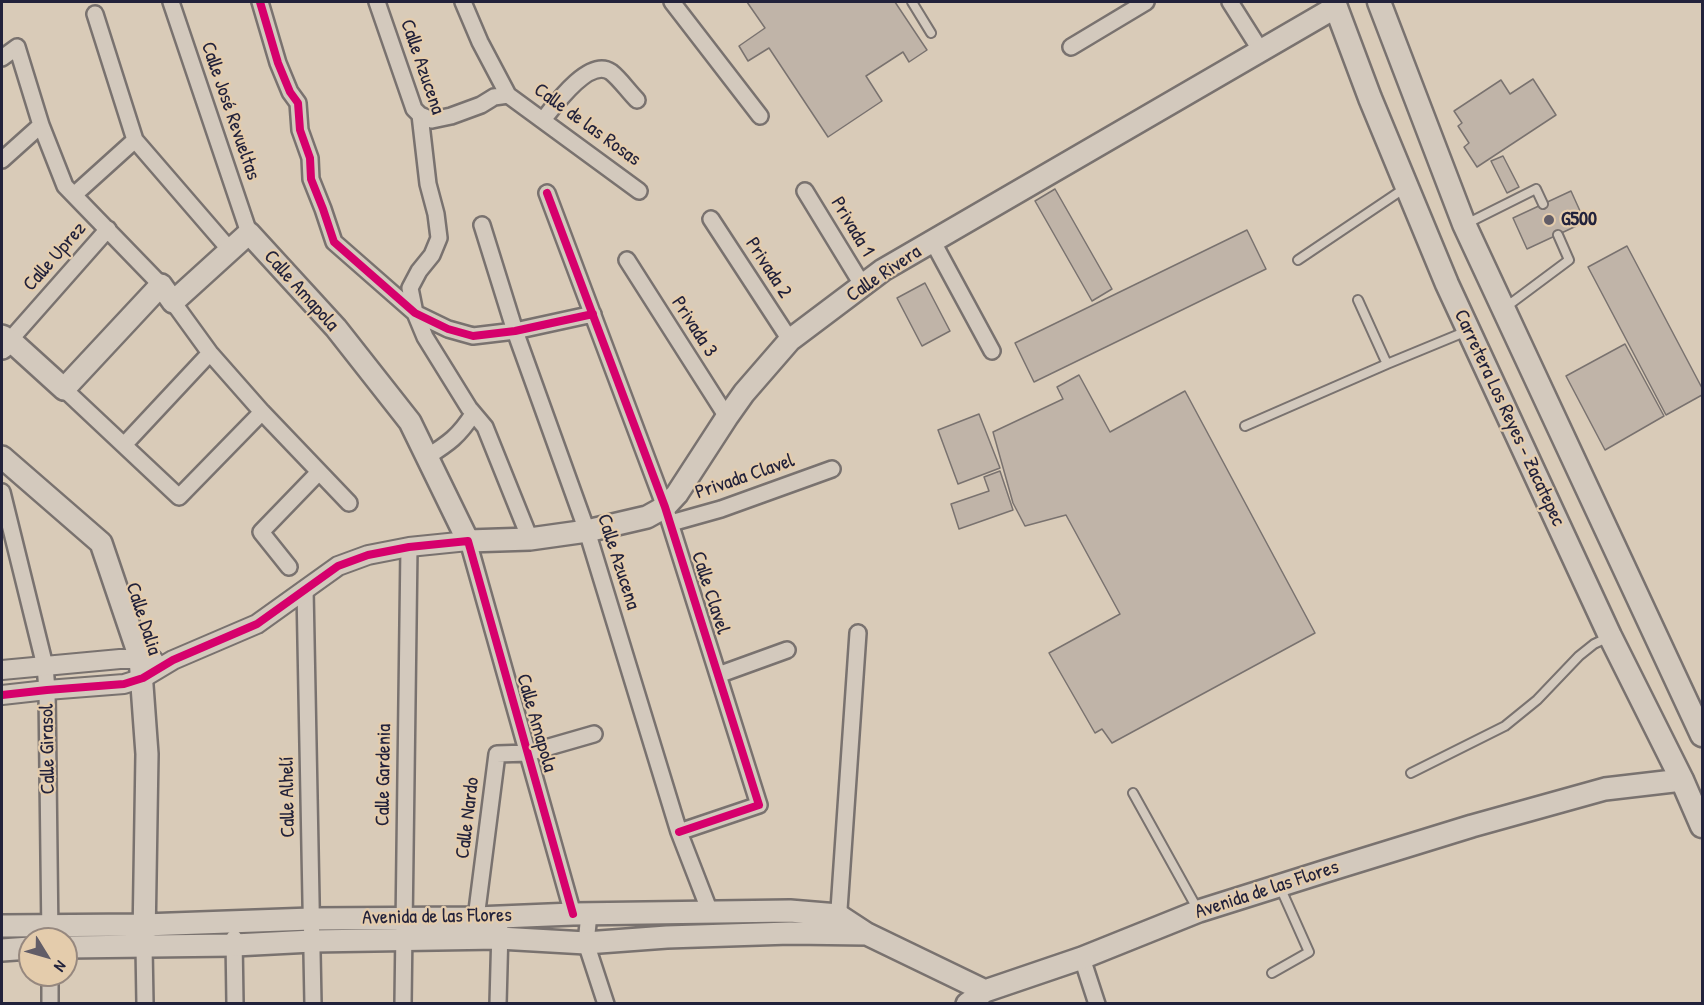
<!DOCTYPE html>
<html>
<head>
<meta charset="utf-8">
<style>
	body { margin:0 }
	#map { position:relative; width:1704px; height:1005px; overflow:hidden; background:#d9cbb8; font-family:"Patrick Hand",sans-serif }
	canvas { display:block }
	.frame { position:absolute; inset:0; border:3px solid #22223b; pointer-events:none }
	.north { position:absolute; left:18px; top:927px; width:60px; height:60px; box-sizing:border-box; background:#e4ccac; border:2px solid #96887f; border-radius:50%; rotate:127deg; font-size:16px; font-weight:700; line-height:24px; text-align:center; color:#22223b }
	.north::after { content:''; display:block; margin:auto; width:21px; height:27px; background:#625d67; clip-path:polygon(50% 0,100% 100%,50% 72%,0 100%) }
</style>
</head>
<body>
<div id="map">
<canvas width="1704" height="1005"></canvas>
<div class="frame"></div>
<div class="north">N</div>
</div>
<script>
const ctx = document.querySelector('canvas').getContext('2d');
ctx.lineJoin = 'round';
function fill(path, color) { ctx.fillStyle = color; ctx.fill(path, 'evenodd'); }
function strokePath(path, color, width, dash) { ctx.strokeStyle = color; ctx.lineWidth = width; ctx.lineCap = dash ? 'butt' : 'round'; ctx.setLineDash(dash || []); ctx.stroke(path); }
function write(font, color, halo, rows, align = 'center') {
  ctx.font = font + ' "Patrick Hand",sans-serif'; ctx.lineWidth = 4.5; ctx.setLineDash([]); ctx.textBaseline = 'middle'; ctx.strokeStyle = halo; ctx.fillStyle = color; for (const [text, x, y, turn = 0] of rows) {
    ctx.save(); ctx.translate(x, y); ctx.rotate((+turn || 0) * Math.PI / 180); ctx.textAlign = isNaN(turn) ? turn : align; if (halo) ctx.strokeText(text, 0, 0); ctx.fillText(text, 0, 0); ctx.restore();
  }
}
const building = new Path2D(`
	M747 2H895L927 50 909 62 903 52 866 76 882 101 828 137 769 48 748 61 739 46 765 28Z
	M1533 79 1556 115 1477 167 1464 147 1469 143 1458 126 1462 123 1454 111 1501 80 1510 94Z
	M1503 156 1519 187 1507 193 1491 161Z
	M1055 189 1112 289 1092 301 1035 201Z
	M1571 191 1585 222 1527 249 1513 218Z
	M1247 230 1266 269 1034 382 1015 343Z
	M1627 246 1702 388V395L1666 415 1588 267Z
	M925 283 950 331 922 346 897 298Z
	M1625 344 1664 416 1605 450 1566 376Z
	M1079 375 1110 432 1185 391 1315 633 1112 743 1102 729 1095 733 1049 653 1120 614 1066 515 1025 526 1013 503 993 432 1063 399 1057 387Z
	M979 414 1000 468 958 484 938 430Z
	M1000 471 1013 510 959 529 951 504 989 491 984 477Z`);
const service = new Path2D(`
	M912 2 931 33
	M1466 224 1536 189 1543 204
	M1298 260 1405 188
	M1358 300 1387 364 1467 331
	M1506 307 1569 260 1558 235
	M1245 426 1387 364
	M1411 773 1505 726 1537 700 1579 656 1594 644 1609 637
	M1133 793 1198 910
	M1272 973 1309 952 1280 887`);
const minor = new Path2D(`
	M171 2 249 233
	M260 2 278 63 290 92 298 103 300 130 310 158 311 179 323 209 334 242 415 313 448 329 473 336 515 331 593 314
	M377 2 414 109 420 115 428 184 436 214 439 238 432 255 419 271 410 288 415 313 425 337 469 408 485 427 530 539
	M463 2 480 42 508 95 639 191
	M672 2 760 116
	M1230 2 1261 51
	M95 14 135 140 230 250
	M1071 47 1146 2
	M2 58 17 47 41 125 65 186 161 285
	M420 115 432 120 451 116 481 105 494 97 508 95
	M543 120C554 106 589 57 611 72 620 79 628 91 637 100
	M2 160 41 125
	M805 191 863 286
	M547 193 665 507 759 805 679 832
	M74 195 135 140
	M711 219 790 340
	M482 225 515 331 587 531 679 832 710 912
	M933 242 992 351
	M627 260 727 417
	M173 302 210 353 262 412 349 503
	M2 333 5 334 10 340 108 229
	M64 389 179 497 262 412
	M124 445 210 353
	M427 457C449 443 459 436 473 414
	M2 492 45 666 47 690 50 939
	M671 523 721 509 832 469
	M468 541 573 914
	M289 567 261 532 319 472
	M305 589 313 1004
	M718 675 787 650
	M589 914 586 943 606 1004
	M476 918 497 754 528 753 594 734
	M838 924 858 633
	M234 938 235 1004
	M144 946 145 1004
	M1082 958 1097 1004
	M50 975V1004
	M403 1004 409 547
	M498 1004 500 929`);
const tertiary = new Path2D(`
	M2 670 120 659H153
	M2 695 47 690 124 684 143 678 173 660 257 624 338 566 368 555 409 547 468 541`);
const secondary = new Path2D(`
	M2 348 10 340 64 389 161 285 173 302 249 233 336 328 410 422 468 541 530 539 587 531 647 517 665 507 677 494 727 417 744 393 790 340 883 270 1336 7
	M2 457 101 543 140 658 147 754 144 939
	M2 926 144 925 311 919 476 918 573 914 790 911 838 915 867 934 985 991
	M66 947 235 945 312 941 499 938 586 943 667 937 790 933 867 934
	M2 950 30 948
	M967 1004 985 991 1082 958 1199 911 1326 871 1472 826 1605 789 1682 780`);
const primary = new Path2D(`
	M1334 2 1370 98 1447 284 1610 636 1682 780 1702 826
	M1379 2 1464 224 1702 735`);
const cycleway = new Path2D(`
	M260 2 278 63 290 92 298 103 300 130 310 158 311 179 323 209 334 242 415 313 448 329 473 336 515 331 593 314
	M547 193 665 507 759 805 679 832
	M2 695 47 690 124 684 143 678 173 660 257 624 338 566 368 555 409 547 468 541 573 914`);
const markers = [
	[1549,220,6,"#625d67"]
];
const streetNames = [
	["Calle Azucena",422,67,71],
	["Calle José Revueltas",230,111,71],
	["Calle de las Rosas",587,125,36],
	["Privada 1",852,227,59],
	["Calle Uprez",55,257,-49],
	["Privada 2",768,268,57],
	["Calle Rivera",884,274,-34],
	["Calle Amapola",301,291,48],
	["Privada 3",694,327,57],
	["Carretera Los Reyes - Zacatepec",1509,418,65],
	["Privada Clavel",745,477,-19],
	["Calle Azucena",618,562,72],
	["Calle Clavel",710,593,72],
	["Calle Dalia",143,619,72],
	["Calle Amapola",536,723,74],
	["Calle Girasol",48,749,-91],
	["Calle Gardenia",384,775,-89],
	["Calle Alhelí",288,797,-91],
	["Calle Nardo",468,818,-83],
	["Avenida de las Flores",1267,890,-18],
	["Avenida de las Flores",437,917,-1]
];
const poiNames = [
	["G500",1561,220]
];
fill(building, '#c0b4a8');
strokePath(building, '#79726f', 1.5);
strokePath(service, '#79726f', 12);
strokePath(minor, '#79726f', 20);
strokePath(tertiary, '#79726f', 22);
strokePath(secondary, '#79726f', 26);
strokePath(primary, '#79726f', 27);
strokePath(service, '#d3c9bd', 8);
strokePath(minor, '#d3c9bd', 15);
strokePath(tertiary, '#d3c9bd', 18);
strokePath(secondary, '#d3c9bd', 21);
strokePath(primary, '#d3c9bd', 22);
strokePath(cycleway, '#d6006c', 8);
for (const [x, y, r, color] of markers) { const dot = new Path2D(); dot.arc(x, y, r, 0, 2 * Math.PI); ctx.fillStyle = color; ctx.fill(dot); strokePath(dot, '#e4ccac', 2); }
write('20px', '#22223b', '#e4ccac', streetNames);
write('bold 20px', '#22223b', '#e4ccac', poiNames, 'left');
</script>
</body>
</html>
